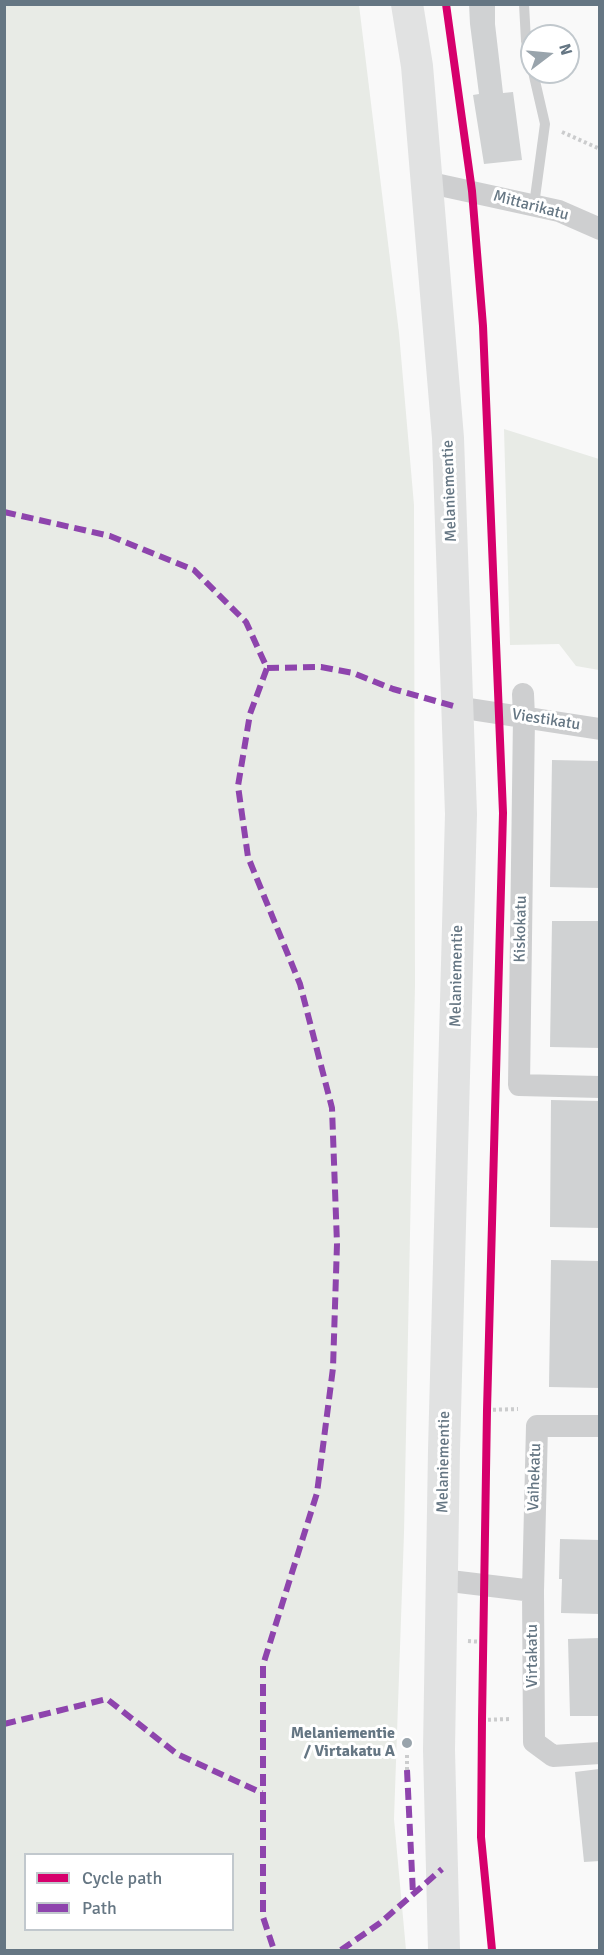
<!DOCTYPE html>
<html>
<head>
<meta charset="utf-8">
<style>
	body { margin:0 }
	#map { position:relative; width:604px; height:1955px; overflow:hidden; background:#f9f9f9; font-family:Signika,sans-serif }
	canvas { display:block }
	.frame { position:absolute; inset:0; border:6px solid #657683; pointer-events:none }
	.legend { position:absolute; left:24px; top:1853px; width:210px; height:78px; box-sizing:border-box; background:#fff; border:2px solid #c1c8cd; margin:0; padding:8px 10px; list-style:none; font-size:18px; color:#657683 }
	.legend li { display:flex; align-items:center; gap:12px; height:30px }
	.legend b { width:30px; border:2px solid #c1c8cd }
	.north { position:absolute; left:520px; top:24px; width:60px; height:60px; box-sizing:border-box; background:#fff; border:2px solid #c1c8cd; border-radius:50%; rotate:74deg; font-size:16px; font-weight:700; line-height:24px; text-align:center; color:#657683 }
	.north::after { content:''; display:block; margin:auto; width:21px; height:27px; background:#99a4ac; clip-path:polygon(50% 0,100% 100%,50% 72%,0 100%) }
</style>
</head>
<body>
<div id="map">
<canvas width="604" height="1955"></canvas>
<div class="frame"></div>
<ul class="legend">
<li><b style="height:8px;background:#d6006c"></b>Cycle path</li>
<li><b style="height:8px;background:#8e44ad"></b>Path</li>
</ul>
<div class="north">N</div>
</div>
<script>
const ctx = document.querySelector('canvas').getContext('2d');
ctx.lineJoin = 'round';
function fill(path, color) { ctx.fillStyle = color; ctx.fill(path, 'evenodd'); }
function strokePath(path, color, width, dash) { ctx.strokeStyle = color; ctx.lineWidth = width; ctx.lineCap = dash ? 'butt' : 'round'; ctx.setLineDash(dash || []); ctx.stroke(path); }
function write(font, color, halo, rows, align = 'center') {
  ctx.font = font + ' Signika,sans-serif'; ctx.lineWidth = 6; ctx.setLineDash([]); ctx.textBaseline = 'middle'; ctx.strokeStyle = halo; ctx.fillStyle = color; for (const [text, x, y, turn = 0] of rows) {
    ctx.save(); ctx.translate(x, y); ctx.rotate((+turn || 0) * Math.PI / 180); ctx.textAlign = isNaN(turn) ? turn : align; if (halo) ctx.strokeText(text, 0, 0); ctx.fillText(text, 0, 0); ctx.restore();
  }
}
const green = new Path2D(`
	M5 4 359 5 399 333 414 505 415 985 404 1533 394 1819 406 1950H5ZM26 1854H232V1930H26Z
	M504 429 599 459V670L576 666 559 644 510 645Z`);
const building = new Path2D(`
	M469 4H495V24L503 93 513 92 522 160 484 164 473 95 479 94 470 24Z
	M552 760 600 761V888L550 887Z
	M552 921H600V1048L550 1047Z
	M551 1100 600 1101V1228L550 1227Z
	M551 1260 600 1261V1388L549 1387Z
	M560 1539 600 1540V1614L561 1613 562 1579H559Z
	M600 1638V1716H570L568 1639Z
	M599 1769 600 1861 584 1862 575 1772Z`);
const path = new Path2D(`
	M562 132 600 149
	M487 1410 518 1409
	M468 1641 483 1642
	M482 1720 510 1719
	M407 1770V1753`);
const lane = new Path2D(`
	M524 4 526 41 532 67
	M533 72 545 124 534 205`);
const street = new Path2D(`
	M426 182 559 211 600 229
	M523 694 524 717 519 1085 600 1087
	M457 707 600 729
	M442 1580 533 1591 534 1742 553 1756 600 1753
	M533 1591 537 1426H600`);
const secondary = new Path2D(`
	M407 4 417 66 448 438 461 814 444 1450 439 1750 444 1950`);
const quiet = new Path2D(`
	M4 512 110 536 194 570 246 622 267 668 250 714 238 786 248 857 300 984 332 1108 337 1244 333 1368 317 1493 263 1665V1917L274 1950
	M267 668 321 667 353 673 393 689 457 707
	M4 1724 107 1699 177 1754 262 1793
	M407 1770 413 1894
	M341 1950 380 1923 442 1869`);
const cycleway = new Path2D(`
	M446 4 472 191 483 326 503 813 487 1410 482 1720 481 1837 492 1950`);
const markers = [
	[407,1743,6,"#99a4ac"]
];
const streetNames = [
	["Mittarikatu",531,206,15],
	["Melaniementie",450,491,-92],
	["Viestikatu",546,720,9],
	["Kiskokatu",521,929,-89],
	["Melaniementie",457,976,-89],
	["Melaniementie",444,1462,-89],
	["Vaihekatu",535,1477,-88],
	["Virtakatu",533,1656,-90]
];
const poiNames = [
	["Melaniementie",395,1734],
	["/ Virtakatu A",395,1752]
];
fill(green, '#e8ebe6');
fill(building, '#d0d2d3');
strokePath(path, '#cbcccd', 4, [3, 3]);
strokePath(lane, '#cecfd0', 10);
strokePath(street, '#cecfd0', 22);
strokePath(secondary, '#e1e2e2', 32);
strokePath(quiet, '#8e44ad', 6, [12, 6]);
strokePath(cycleway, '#d6006c', 8);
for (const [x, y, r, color] of markers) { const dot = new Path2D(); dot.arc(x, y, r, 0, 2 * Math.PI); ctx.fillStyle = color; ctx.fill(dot); strokePath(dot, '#fff', 2); }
write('16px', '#657683', '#fff', streetNames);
write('bold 16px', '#657683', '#fff', poiNames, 'right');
</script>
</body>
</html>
